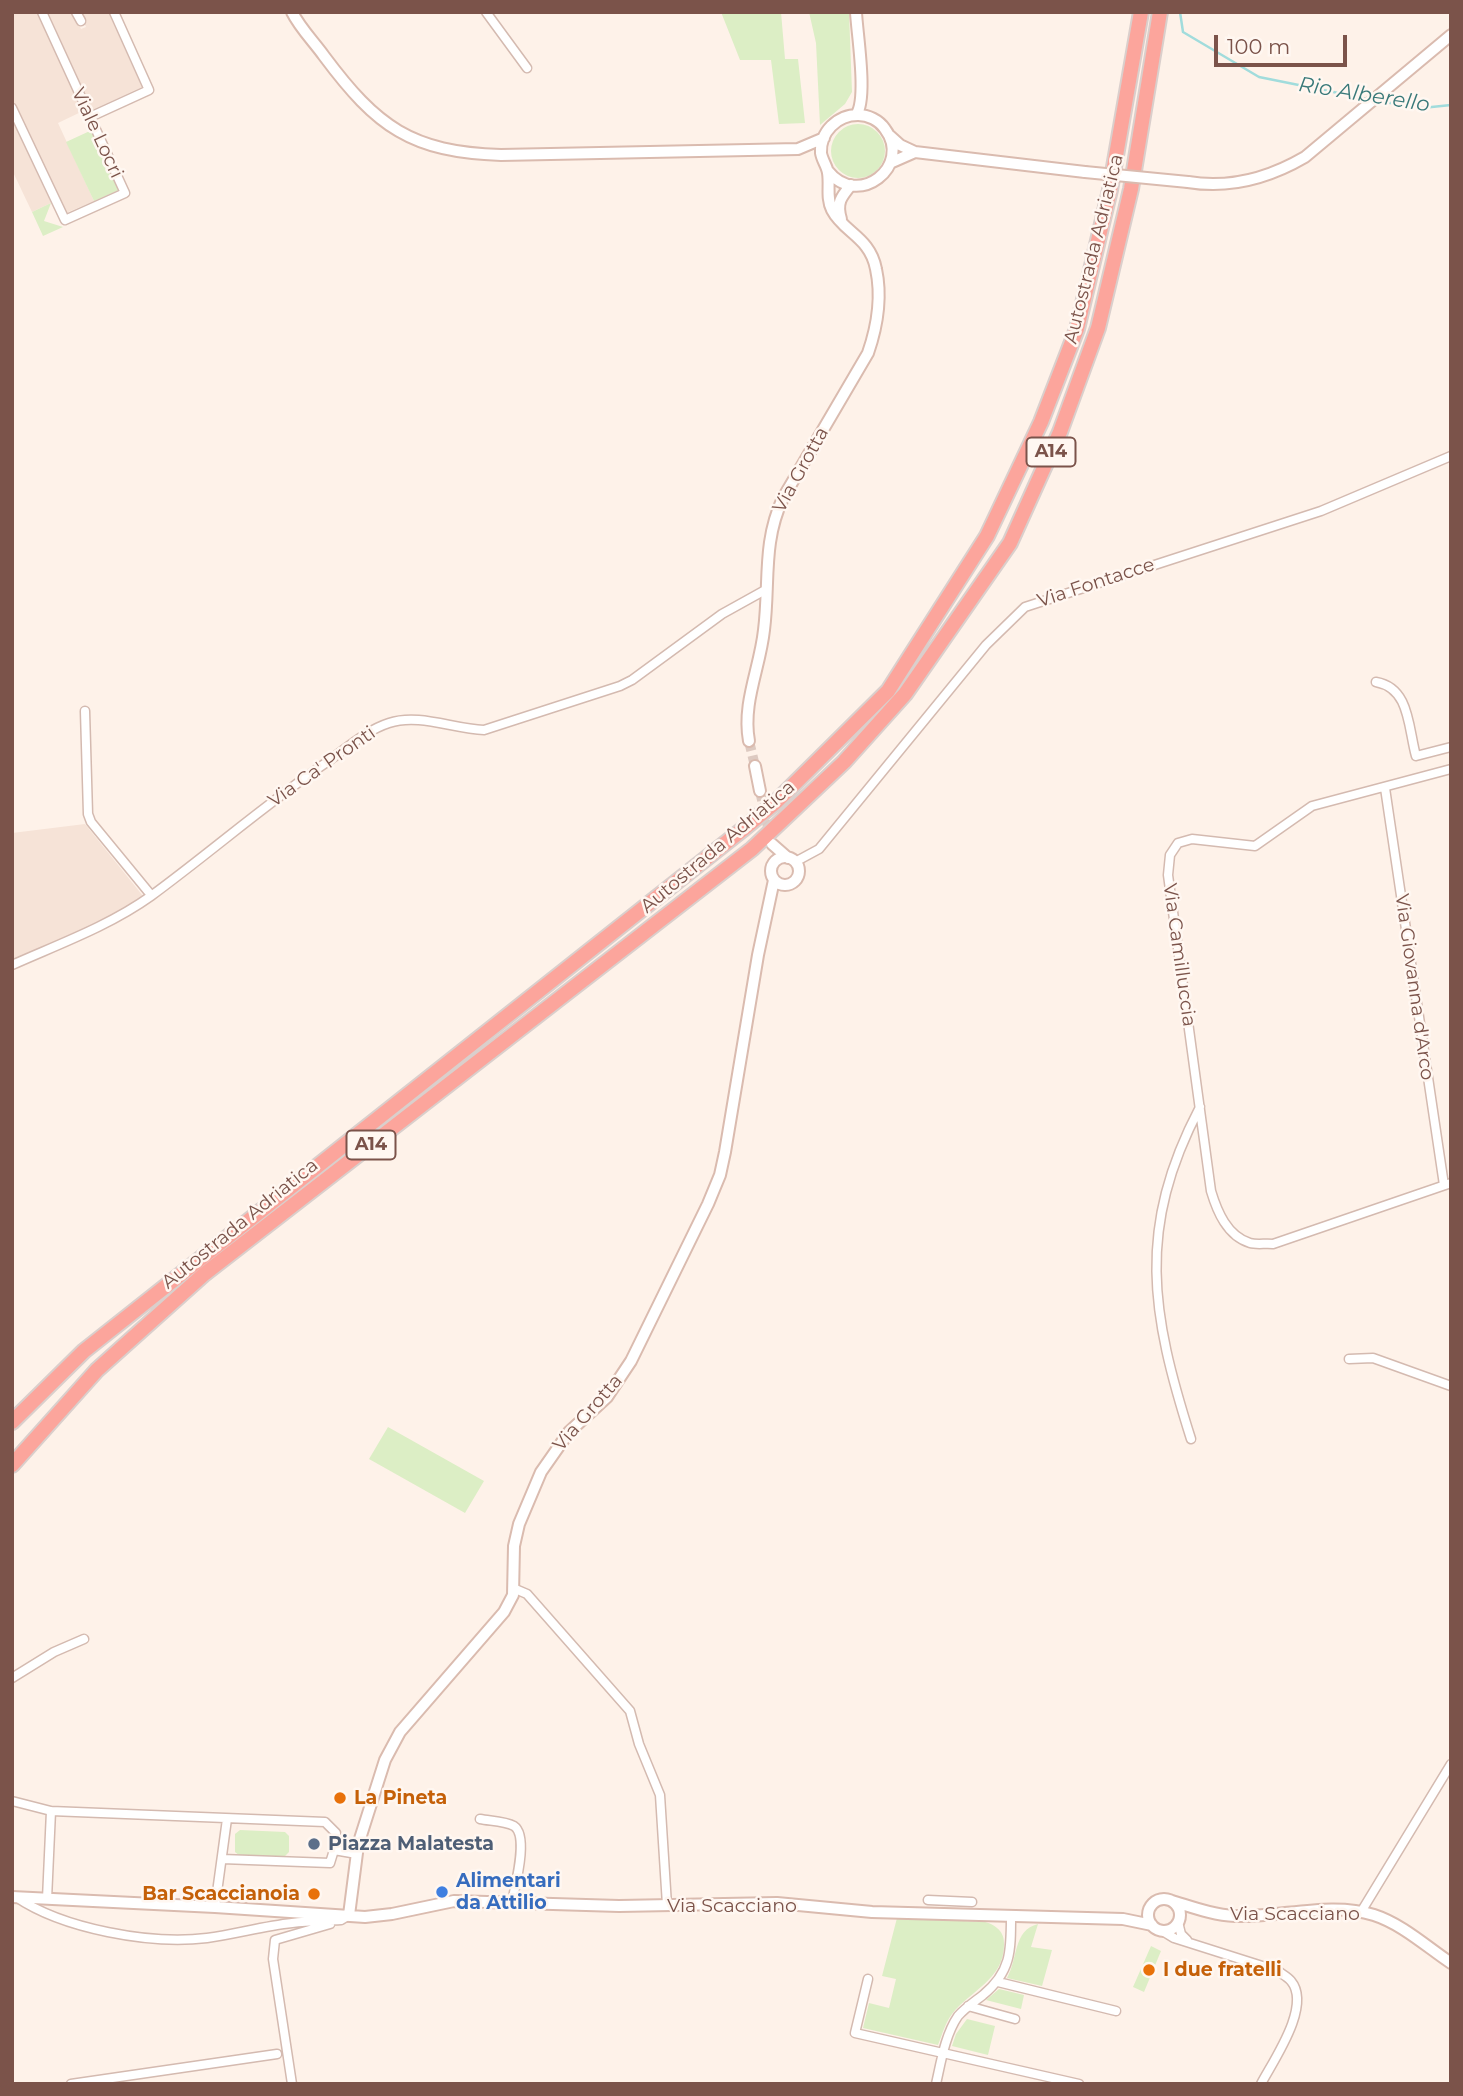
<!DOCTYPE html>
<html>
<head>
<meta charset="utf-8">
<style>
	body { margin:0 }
	#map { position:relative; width:1463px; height:2096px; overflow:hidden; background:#fef2e9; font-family:Montserrat,sans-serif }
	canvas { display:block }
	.frame { position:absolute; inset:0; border:14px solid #7b534a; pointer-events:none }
	.scale { position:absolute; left:1214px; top:35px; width:133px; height:32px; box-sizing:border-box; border:4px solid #7b534a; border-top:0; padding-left:9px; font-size:21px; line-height:24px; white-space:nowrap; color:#7b534a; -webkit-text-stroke:5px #fff7f1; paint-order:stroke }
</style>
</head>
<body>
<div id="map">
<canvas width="1463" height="2096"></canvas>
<div class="frame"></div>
<div class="scale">100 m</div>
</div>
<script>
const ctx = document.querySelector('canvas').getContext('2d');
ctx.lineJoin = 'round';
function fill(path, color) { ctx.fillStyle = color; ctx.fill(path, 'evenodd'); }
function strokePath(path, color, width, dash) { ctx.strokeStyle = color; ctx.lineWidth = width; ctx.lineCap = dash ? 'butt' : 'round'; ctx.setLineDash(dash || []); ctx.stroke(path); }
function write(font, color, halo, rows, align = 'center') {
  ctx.font = font + ' Montserrat,sans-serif'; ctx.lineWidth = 5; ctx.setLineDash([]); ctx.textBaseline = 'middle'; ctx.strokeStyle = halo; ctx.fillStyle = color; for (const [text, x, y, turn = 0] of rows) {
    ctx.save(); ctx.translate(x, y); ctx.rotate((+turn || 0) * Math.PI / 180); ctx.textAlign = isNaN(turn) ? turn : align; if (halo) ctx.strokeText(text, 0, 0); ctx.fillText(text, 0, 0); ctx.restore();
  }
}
const residential = new Path2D(`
	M12 12H38L83 111 58 123 94 201 66 213 12 99Z
	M48 12H73L81 29 86 27 79 12H108L142 87 92 110Z
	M12 119 51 203 32 212 12 170Z
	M85 824 143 896 126 909 12 961V833Z`);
const green = new Path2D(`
	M721 12H781L785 59H798L805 123 779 124 771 60H740Z
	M809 12H849L852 92 845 104 820 125 816 43Z
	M831 151a27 27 0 1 1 54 0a27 27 0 1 1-54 0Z
	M92 130 119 190 94 201 66 142Z
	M51 203 44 221 63 227 43 236 32 212Z
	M388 1427 484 1481 465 1513 369 1459Z
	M240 1830 285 1832 289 1836V1852L284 1857 240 1856 235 1852V1834Z
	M897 1918 985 1922C996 1925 1005 1932 1004 1945 1004 1979 970 1991 952 2014 945 2023 942 2035 938 2045L863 2028 869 2003 889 2008 896 1979 882 1976Z
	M1038 1924 1031 1947 1052 1950 1042 1986 1007 1978C1018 1959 1013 1930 1038 1924Z
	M1151 1946 1161 1951 1144 1992 1133 1987Z
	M999 1989 1024 1995 1021 2009 986 2000Z
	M967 2019 995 2026 988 2055 952 2046 956 2034Z`);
const stream = new Path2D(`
	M1180 12 1183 32 1259 77 1368 99
	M1378 101 1422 108 1451 105`);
const secondaryTunnel = new Path2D(`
	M749 741 755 766
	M760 791 770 836`);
const street = new Path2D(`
	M76 12 81 21
	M486 12 527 68
	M12 108 65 220 125 193 42 12
	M90 117 149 90 114 12
	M1376 682C1410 688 1408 727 1416 756L1451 747
	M85 711 88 814 91 822 151 895
	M1451 769 1312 806 1255 846 1192 839 1178 843 1170 855 1168 875 1211 1191C1217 1211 1227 1236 1250 1243 1257 1245 1266 1243 1273 1244L1451 1183
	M1385 788 1444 1185
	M795 862 819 849 986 645 1025 607 1321 511 1451 456
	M12 965C59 944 109 926 151 896 211 852 268 802 330 760 348 747 367 730 389 723 419 713 453 729 484 730L620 686 632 680 722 614 767 589
	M1349 1359 1373 1358 1451 1386
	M1191 1439C1151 1313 1136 1229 1200 1107
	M513 1588 527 1594 630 1711 639 1744 660 1795 667 1905
	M12 1678 54 1652 84 1639
	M12 1801 51 1811 325 1822 336 1833 335 1841 358 1845
	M480 1819C490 1821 505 1821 514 1826 529 1836 515 1886 512 1902
	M222 1859 330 1863 334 1850 357 1854
	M16 1897C63 1929 151 1945 207 1938 236 1934 264 1926 292 1923 308 1921 325 1921 341 1920L346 1917
	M47 1899 51 1811
	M928 1900 972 1902
	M215 1907 227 1819
	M1361 1912 1451 1764
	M1178 1922 1181 1934 1187 1940
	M1161 1930 1174 1938 1278 1971C1282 1974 1288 1977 1291 1981 1312 2006 1273 2061 1261 2084
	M868 1979 855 2033 1079 2084
	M998 1982 1116 2011
	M968 2006 1015 2019
	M71 2084 277 2054
	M292 2084 273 1959 275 1940 330 1924
	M936 2084C941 2062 945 2035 958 2016 965 2008 974 2002 983 1995 1011 1972 1011 1951 1011 1917`);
const secondary = new Path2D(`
	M292 12C300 28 314 42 324 56 377 127 411 152 501 155L798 149 824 138
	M856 115C868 99 857 34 856 12
	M890 136 900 145 915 152 1085 172
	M890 163 915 152
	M1188 182C1230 189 1269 178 1305 157L1451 35
	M841 219C836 203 841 197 851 185
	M749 741C742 703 760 668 764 630 770 583 762 543 783 498L868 353C877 327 882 297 876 269 870 237 844 233 832 210 826 198 830 185 828 173 827 166 822 160 821 153 820 132 837 115 858 115 868 115 879 120 885 129 913 166 858 209 828 171
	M755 766 760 791
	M772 844 788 858
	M771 871a14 14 0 1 1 28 0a14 14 0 1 1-28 0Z
	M12 1897 215 1907 365 1917 392 1914 454 1901 619 1906 777 1903 872 1912 1123 1919 1152 1925
	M1148 1915a16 16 0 1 1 32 0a16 16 0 1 1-32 0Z
	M1172 1901C1192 1907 1213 1915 1235 1916 1280 1918 1330 1901 1374 1915 1402 1924 1427 1947 1451 1963
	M349 1915 358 1845 385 1760 400 1732 504 1612 513 1595 514 1546 519 1524 541 1472 569 1432 607 1397 631 1361 708 1204 720 1175 725 1152 758 955 774 880`);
const highway = new Path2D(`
	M12 1422 84 1351 742 830 777 801 888 691 987 536 1041 422 1077 329 1110 190 1141 12
	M12 1465 97 1370 203 1275 752 849 844 762 905 694 1010 543 1060 432 1098 328 1131 189 1160 12`);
const secondaryBridge = new Path2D(`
	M1085 172 1188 182`);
const markers = [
	[340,1798,7,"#e8710a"],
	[314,1844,7,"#5c6f8a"],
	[442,1892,7,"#3f7fe0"],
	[314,1894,7,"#e8710a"],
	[1149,1970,7,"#e8710a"]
];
const shields = [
	[1051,452,49],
	[371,1145,49]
];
const shieldNames = [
	["A14",1051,452],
	["A14",371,1145]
];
const streetNames = [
	["Viale Locri",97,133,65],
	["Autostrada Adriatica",1094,249,-76],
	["Via Grotta",801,470,-61],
	["Via Fontacce",1096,583,-18],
	["Via Ca' Pronti",322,767,-35],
	["Autostrada Adriatica",718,847,-40],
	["Via Camilluccia",1179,955,82],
	["Via Giovanna d'Arco",1414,987,82],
	["Autostrada Adriatica",240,1224,-39],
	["Via Grotta",588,1413,-49],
	["Via Scacciano",732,1906],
	["Via Scacciano",1295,1914]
];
const foodNames = [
	["La Pineta",354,1798],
	["Bar Scaccianoia",300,1894,"right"],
	["I due fratelli",1163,1970]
];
const serviceNames = [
	["Piazza Malatesta",328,1844]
];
const shopNames = [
	["Alimentari",456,1881],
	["da Attilio",456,1903]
];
const waterNames = [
	["Rio Alberello",1364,95,9]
];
fill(residential, '#f6e3d7');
fill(green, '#dceec5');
strokePath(stream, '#a1dcdc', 2.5);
strokePath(secondaryTunnel, '#ddcac1', 10, [10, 5]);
strokePath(street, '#d4bab0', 11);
strokePath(secondary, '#dabbaf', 14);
strokePath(highway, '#dacfcc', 18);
strokePath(street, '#fff', 8);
strokePath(secondary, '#fff', 10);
strokePath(highway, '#fca59c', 14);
strokePath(secondaryBridge, '#dabbaf', 14, []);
strokePath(secondaryBridge, '#fff', 10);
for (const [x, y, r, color] of markers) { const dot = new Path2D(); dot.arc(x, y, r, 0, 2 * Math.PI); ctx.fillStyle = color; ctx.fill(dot); strokePath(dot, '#fff7f1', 2.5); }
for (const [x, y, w] of shields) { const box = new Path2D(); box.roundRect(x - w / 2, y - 14.5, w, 29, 5); ctx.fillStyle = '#fff7f1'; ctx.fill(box); strokePath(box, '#7b534a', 2); }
write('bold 18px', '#7b534a', null, shieldNames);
write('19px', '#7b534a', '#fff7f1', streetNames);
write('bold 19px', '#c56008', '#fff7f1', foodNames, 'left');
write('bold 19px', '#4e5e75', '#fff7f1', serviceNames, 'left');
write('bold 19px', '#366cbe', '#fff7f1', shopNames, 'left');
write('italic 21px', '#397979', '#fff7f1', waterNames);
</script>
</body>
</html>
